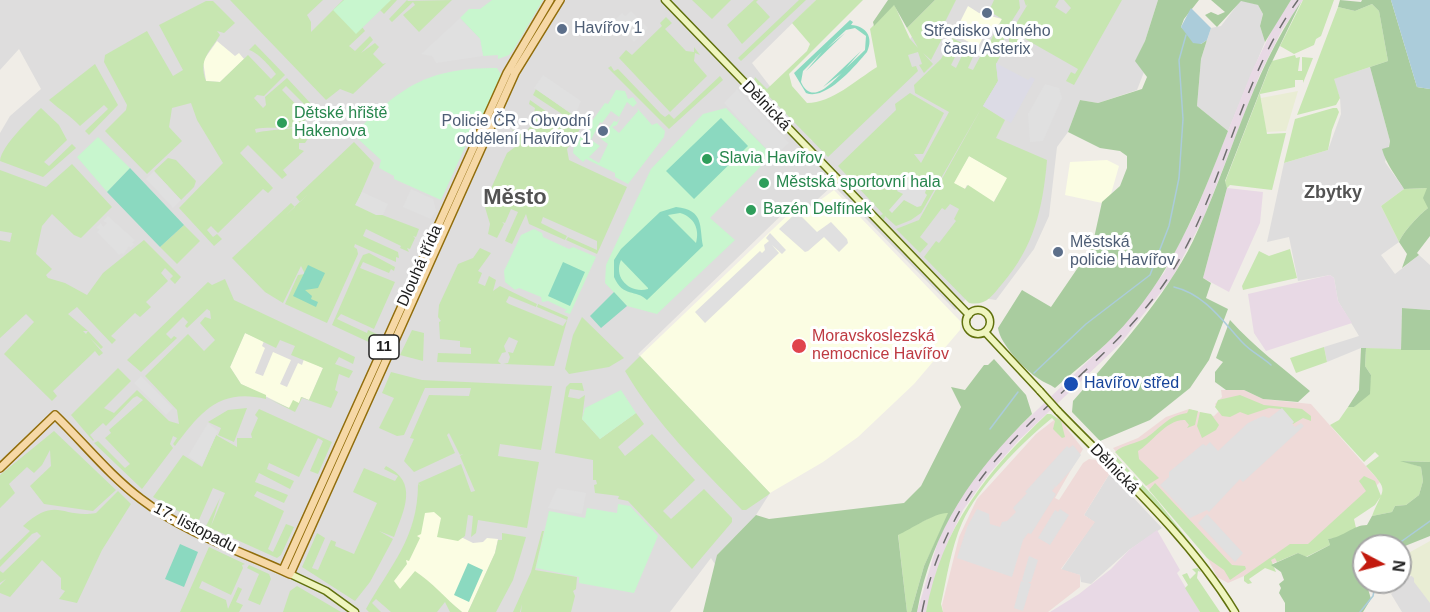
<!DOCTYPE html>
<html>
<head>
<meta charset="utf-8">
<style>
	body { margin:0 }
	#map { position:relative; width:1430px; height:612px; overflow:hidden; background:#f0ede7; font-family:Arial,sans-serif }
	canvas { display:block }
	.north { position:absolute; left:1352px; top:534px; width:60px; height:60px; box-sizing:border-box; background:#fff; border:2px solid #a6a6a6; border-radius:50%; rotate:97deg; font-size:16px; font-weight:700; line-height:24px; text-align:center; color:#202020 }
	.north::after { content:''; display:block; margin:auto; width:21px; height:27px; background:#c21a0e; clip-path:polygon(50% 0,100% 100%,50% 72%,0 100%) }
</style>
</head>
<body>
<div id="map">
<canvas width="1430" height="612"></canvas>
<div class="north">N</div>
</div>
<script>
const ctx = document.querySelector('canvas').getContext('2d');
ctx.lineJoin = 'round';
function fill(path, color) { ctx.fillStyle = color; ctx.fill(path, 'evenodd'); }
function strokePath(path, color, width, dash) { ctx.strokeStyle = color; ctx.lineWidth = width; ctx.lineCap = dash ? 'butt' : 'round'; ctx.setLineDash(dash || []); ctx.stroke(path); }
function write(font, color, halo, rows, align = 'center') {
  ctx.font = font + ' Arial,sans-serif'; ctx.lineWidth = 6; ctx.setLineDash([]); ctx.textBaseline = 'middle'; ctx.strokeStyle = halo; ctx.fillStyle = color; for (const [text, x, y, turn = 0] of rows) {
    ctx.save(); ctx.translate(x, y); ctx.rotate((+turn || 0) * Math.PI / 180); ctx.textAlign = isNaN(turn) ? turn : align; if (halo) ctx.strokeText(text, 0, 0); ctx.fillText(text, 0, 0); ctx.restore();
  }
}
const residential = new Path2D(`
	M0 0H816L752 63 812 141 910 39 941 0H1158L1145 41 1136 60 1144 72 1137 90 1098 103 1080 100 1068 132 1057 147 1049 216 1034 249 996 300 969 296 955 310 833 185 804 212 794 203 638 354 770 493 756 515 717 555 716 566 711 558 670 612H0V133L10 116 41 89 19 49 0 70Z
	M1241 0 1258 5 1263 14 1260 26 1265 42 1228 131 1197 106 1201 59 1211 28 1221 26Z
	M1370 67 1390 141 1385 162 1404 189 1381 206 1399 242 1381 255 1395 274 1419 255 1430 265V310L1402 308 1401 350 1361 348 1327 362 1324 347 1359 336 1338 301 1334 278 1330 275 1298 281 1289 237 1267 242 1284 163 1328 150 1341 114 1340 98 1333 79Z
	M1110 473 1162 528 1129 550 1091 584 1081 582 1080 575 1061 570 1094 522 1084 515Z
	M1413 574 1430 601V612H1402L1391 594Z`);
const commercial = new Path2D(`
	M1221 390H1244L1263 399 1311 404 1380 482 1331 531 1299 552 1228 583 1217 577 1204 551 1113 448 1138 438 1166 417 1189 409 1214 416 1219 411 1215 404 1222 397Z
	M1058 417 1083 449 1055 498 1059 500 1083 463 1089 459 1096 460 1110 473 1084 515 1095 522 1061 569 1080 575V587L1048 612H943L942 605 959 537 977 499 1036 434Z`);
const industrial = new Path2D(`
	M1291 0H1303L1282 30 1260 74 1204 217 1172 278 1120 344 1018 441 988 475 963 510 947 544 926 612H917L938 541 955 506 980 469 1012 434 1113 337 1164 273 1195 213 1252 71 1274 26Z
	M1227 188 1263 192 1260 223 1229 292 1203 278Z
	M1330 275 1334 278 1338 301 1352 323 1266 351 1254 333 1248 294Z
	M1157 530 1180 570 1177 573 1200 612H1050L1079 594 1111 569 1129 550Z`);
const education = new Path2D(`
	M968 6 979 13 1002 19 995 31 988 28 978 47 954 34Z
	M217 41 235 56 239 53 244 59 220 82 206 81 203 61Z
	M969 156 1008 178 993 203 967 185 965 189 953 183Z
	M1107 160 1119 166 1111 194 1102 203 1065 195 1070 162Z
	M834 190 961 322 960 330 914 384 858 437 823 462 770 493 640 356 795 208 804 212Z
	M245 333 264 341 262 346 265 348 255 373 263 376 273 352 291 360 280 384 287 387 298 363 302 365 304 359 323 368 309 400 302 397 299 403 289 408 241 384 230 367Z
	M423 505 453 510 455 534 473 543 483 542 487 538 498 539 495 553 468 612H462L419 577 404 592 389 581 409 547Z`);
const farmland = new Path2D(`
	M1298 91 1286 131 1266 132 1261 98Z
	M1430 541V603L1414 582V578L1400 567 1403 556Z`);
const grass = new Path2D(`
	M230 0H323L307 15 311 22V32L343 0H397L384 14 380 10 362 27 365 31 349 46 355 51 370 36 373 40 361 53 375 43 379 47 373 54 383 64 386 63 353 94 340 89 326 100Z
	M407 0 408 1 452 0 419 32 403 15 415 5 413 2 392 22 389 19Z
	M692 0H731L712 19Z
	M754 0H758L756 2 770 17 742 44 727 25Z
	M799 0H806L741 61 738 58Z
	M816 0H863L789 74 792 86 807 103C832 103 856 80 877 67L870 29 894 4 910 39 918 48 907 28 935 0H956L942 28 946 31 931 60 923 53 933 64 924 73 919 65 922 64 918 52 908 55 912 67 916 66 918 71 828 157 754 81 755 77 767 89 807 51 810 44 792 23Z
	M994 0H1019L1020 8 1008 27 999 25 1002 19 989 11Z
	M1024 0H1059L1055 7 1066 14 1071 8 1064 0H1122L1074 85 1066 81 1071 72 1075 74 1078 69 1020 36 1017 42 1021 44 1017 51 1009 44V35L1028 4 1026 6Z
	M1303 0H1334L1321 36 1316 39 1314 45 1294 54 1280 46Z
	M206 1H213L235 23 224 33 217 31 220 35C210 52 198 59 206 81L220 82 248 55 271 79 276 74C270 66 257 52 249 50L255 44 285 75 264 96 257 95 254 98 263 108 266 105 265 97 287 78 313 106 309 109 286 86 282 90 307 116 314 106 317 109C291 138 285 124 255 129L256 133C259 131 305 127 309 128L311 134 305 143H299V149L304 151 283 170 287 175 282 179 248 145 240 153 273 188 268 193 263 189 218 233 211 226 207 230 213 237 217 234 222 239 214 246 179 208 223 163 197 120 191 103 172 108 169 127 182 141 147 174 105 131 126 110 127 105 104 62 105 55 147 31 173 76 183 70 159 25Z
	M1372 4 1379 11 1388 61 1334 79 1340 98 1336 105 1297 115 1338 7 1355 11Z
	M666 17 672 23 665 29 686 51 694 52V47L700 55 695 53 694 61 707 76 670 112 619 58 626 50 632 55 662 26 660 23Z
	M997 28 1003 32 1005 47 996 64 998 81 983 106 1005 120 996 138 1047 160C1043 208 1034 247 1002 284 992 296 986 306 969 303L924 257 936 241 939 243 956 221 954 219 959 209 950 204 945 210 942 208 920 237 928 244 920 253 896 229 919 220 982 107 921 213 911 220 896 226 885 216 884 220 880 216 883 214 838 166 896 110 895 104 910 93 944 113 923 154H914L921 163 949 112 915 93 914 85 941 59 952 38 962 43 951 65 956 68 967 45 976 50 968 68 973 70 982 53 987 55 989 52 986 50ZM969 156 1007 178 994 202 968 185 965 189 954 183Z
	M1295 55 1296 58 1300 57 1298 71H1302V57L1313 58 1303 83V80H1295V87L1260 94 1267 134 1286 133 1272 190 1230 185 1227 188 1225 182 1272 61Z
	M95 64 118 105 89 135 85 131 108 109 104 105 80 126C71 116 60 110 49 100Z
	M611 66 614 71 618 69 661 114 665 117 669 114 674 119 720 76 723 80 669 129 608 68Z
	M536 89 584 123 567 149 569 160 627 187 597 254 566 240 568 237 597 250V241L543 217 541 223 567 236 565 240 529 224 526 214 512 244 505 241 518 212 511 209 505 223 502 222 504 224 497 238 488 234 490 224 484 204 507 153 515 147 512 142 515 133 511 129 524 135 532 124 535 108 529 104 530 100 557 119 562 114 533 95Z
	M41 108 59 125 67 140 44 162 49 166 72 144 76 148 43 177 0 161C1 146 31 118 41 108Z
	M1333 108H1337L1339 112 1332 130 1328 150 1284 163 1295 119Z
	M354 142 374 163 356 205 419 229 416 237 413 236 415 238 410 249 407 248 409 252 400 248 401 246 366 229 363 236 398 252 399 258 396 257V262L355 244 354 247 357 249 358 254 327 323 285 304 298 275 305 274 301 266 283 303 265 292 232 258 291 203 295 207 286 215 308 194 300 202 296 197Z
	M168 158 176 160 196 181 194 187 181 200 154 171Z
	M72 164 112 207 81 238 74 235 52 214 42 226 36 254 52 269 46 275 48 278 65 283 87 295 103 273 144 240 181 277 175 284 170 279 173 276 165 268 161 273 168 281 146 302 151 307 140 317 135 313 111 336 116 340 112 344 77 307 68 314 88 331H83L86 334 88 331 103 347 101 349 90 338 103 353 99 356 95 351 91 355 53 391 57 396 52 401 4 354 34 322 26 314 0 338V240L10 242 12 233 0 231V170L46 187Z
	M1427 188 1428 208C1419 215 1403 232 1399 242L1381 206 1404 189Z
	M184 225 200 241 177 264 160 247Z
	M480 248 491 253 478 271 482 273 478 283 485 286 489 276 496 280 493 291 500 286 537 304 536 307 509 296 506 302 509 304 563 326 567 320 537 307 538 304 568 317 554 366 503 364 508 363 510 357 508 352 513 353 518 341 509 337 504 346 506 352 502 353 498 361 501 364 437 362 438 353 471 354V348L460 347V341L440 339 439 322 441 321 438 317 439 305 458 264 473 258Z
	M1290 249 1297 278 1243 290 1242 286 1259 251 1269 256Z
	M369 253 395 267 394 271 391 269 389 273 363 262 360 268 395 282 374 329 341 314 337 319 367 333 368 330 379 335 373 344 332 325 360 261 363 255Z
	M225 279 234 300 355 357 353 364 339 357 335 364 353 371 349 378 339 374 335 390 338 392 331 408 302 398 295 412 269 399 289 408 293 400 299 403 301 397 309 400 323 368 291 355 295 346 280 340 276 348 245 333 230 367 241 384 266 395V399C219 388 201 412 175 446L173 444 177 438 173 436 170 444 173 448 142 489 94 443 98 441 125 468 130 464 105 438 111 433 109 430 143 400 137 396 133 398 106 426 103 423 90 435 94 440 93 441 71 415 118 368 131 381 104 408 114 413 137 390 169 421 179 424 177 410 145 376 188 334 204 351 215 340 200 323 205 317 211 319 210 311 207 309 187 328 185 326 188 322 183 317 166 334 171 339 174 336 177 338 141 372 127 360 208 282 212 285Z
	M582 317 624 358 609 367 569 374 565 369 573 335Z
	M412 330 424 333 423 361 400 355Z
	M1324 347 1327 362 1296 373 1290 358Z
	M1366 348 1430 350V462L1403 461 1421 467 1423 481 1419 495 1406 505 1395 506 1392 512 1372 516C1383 487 1391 493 1366 466L1379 456 1375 452 1364 462 1330 425 1339 420 1348 407H1354L1369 388 1371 375 1365 366Z
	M640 356 770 493 768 495 746 510H742C700 466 656 424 625 371Z
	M391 372 422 380 552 386 541 450 500 444 498 456 539 462 527 528 478 520 476 533 471 537 473 516 468 515 465 536 458 541 437 537 441 518 434 512 425 513 421 534 417 536 420 538 409 561 406 560 407 564 394 581 400 589 415 571C433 583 445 598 462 612H450L445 602 437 612H391L376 599 372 603 381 612H369L366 609C390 566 418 538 418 484L421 486 418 483 461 464 471 492 475 491 460 456 463 454 460 455 449 433 447 435 455 453 414 472 404 461 414 439 410 438 429 395 469 396 471 388H425L404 435 397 436 379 428 394 398 382 393Z
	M570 383H582L584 391 570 389 568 397 579 399 585 395 582 419 600 439 636 413 644 424 618 447 625 456 652 434 695 480 663 511 671 519 704 489 732 518V522L692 569 628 501 618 499 619 496 595 493 594 485 597 484 596 480H593V460L555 453 566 387Z
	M1240 395 1264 405 1302 409 1311 416V421L1303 418 1293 424 1281 409 1269 408 1248 415 1240 412 1230 417 1222 416 1215 407 1218 400Z
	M247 408 234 442 218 435 221 428 208 422 228 410Z
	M259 409 332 442 318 474 310 471 323 441 318 438 299 477 269 463 267 469 294 481 290 489 259 473 255 482 288 495 284 503 257 491 254 496 284 511 268 549 273 552 286 524 294 527 281 555 277 558 206 526 220 498 211 526 225 493 213 488 198 522 153 497 183 455 202 467 216 435 237 447V438H252L251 434 258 418 255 415Z
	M1189 409 1198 411 1195 425 1187 428 1189 425 1185 420C1166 419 1151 444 1138 451L1139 459 1159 478 1146 486 1115 452C1124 444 1136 444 1146 438 1161 428 1167 416 1187 413Z
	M1200 412 1211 414 1219 425 1216 430 1202 438 1197 426Z
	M1047 414H1051L1061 421 1065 437 1062 438 1053 429 1055 421 1052 418C1021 443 978 487 962 523 951 548 947 577 941 604L943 612H926C942 527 986 472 1047 414Z
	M54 431 116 490 93 511 44 504 30 486 51 466 50 450 42 465 34 473 27 467 9 484 15 493 0 508V475Z
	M1113 453 1156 499 1211 569 1109 455Z
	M386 466C419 482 404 510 394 537L379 531 393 539 370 582 355 601 302 567 317 533 325 538 312 568 318 570 331 540 336 542 335 546 354 554 377 503 353 492 364 468 395 481 398 476 384 469Z
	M1364 476 1375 481 1381 496 1375 505 1354 519 1356 528 1342 537 1328 539 1330 545 1306 557 1298 553 1277 562 1275 558 1271 560 1276 572 1265 568 1249 579 1252 583 1248 584 1244 581V576L1290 544H1308L1366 491 1359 481Z
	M1155 483 1232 565 1245 566 1246 569 1230 580 1224 570 1207 558 1149 490Z
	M118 491 131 504 102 550 77 603 59 599 65 591 61 589V578L42 560 10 597 0 593V585L6 579 0 583V571L3 573 41 536 37 532 32 534 0 567V560L30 531 23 526C57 495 62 519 96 513Z
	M941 512 949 513 924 566 911 612H907L898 534Z
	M542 531H544L535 570 577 577 576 589 573 591 575 596 571 612H521L522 604 520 612H513L531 572Z
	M502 533 526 537 513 580 496 612H468L495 553 498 540H502Z
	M209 547 245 564 242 565 243 568 231 595 202 581 199 588 226 600 228 609 238 587 242 589 236 602 243 605 239 612H180Z
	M249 565 269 574 271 579 260 605 248 600 259 574 247 568Z
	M1198 568 1201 572 1198 571 1197 578 1220 612H1200L1185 588 1188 585 1182 575 1187 573 1190 579 1196 573 1192 569Z
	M297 586 341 612H283L290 591Z`);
const forest = new Path2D(`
	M888 0H935L907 28 894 5 874 26 873 22Z
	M1158 0H1199L1184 19 1181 27 1201 44 1207 40 1201 59 1197 106 1228 131C1199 205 1171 279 1113 337 1095 355 1074 371 1055 388 1050 384 1044 383 1039 379 1025 370 1000 344 998 328L1022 290 1051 307 1092 247 1102 202 1120 186 1127 168V156L1120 151 1100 148 1068 132 1080 100 1098 103 1142 89 1147 77 1135 61 1145 41Z
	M1211 0H1291L1265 42 1260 26 1263 14 1258 5 1241 1 1217 27 1205 15 1211 12 1218 15 1225 12Z
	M1340 0 1361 2 1362 0H1391L1417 87 1430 89V236L1417 253 1419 255 1402 268 1407 254 1399 242C1403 232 1419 215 1428 208L1423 198 1427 188 1404 189C1396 176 1386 164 1382 149L1389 147 1390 141 1370 67 1388 61 1379 11 1372 4 1355 11 1338 7Z
	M1301 2 1269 68 1225 181 1227 188 1203 278 1211 283 1206 298 1228 309 1209 360 1190 388 1150 420 1100 441 1072 412 1073 401C1115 353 1165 298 1193 241 1231 162 1250 75 1301 2Z
	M1402 308 1430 310V350H1401Z
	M1230 320C1254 347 1282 367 1310 391L1298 402 1263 399 1244 390H1226L1215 382V372L1223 362 1216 358Z
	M1361 348H1366L1365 366 1371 375 1370 394 1354 407H1348L1359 390Z
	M994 359 1026 395 1032 414C973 472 932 529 917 612H911L924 566 948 513C936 512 911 529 898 535L907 612H703L717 555 756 515 769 519 904 503 921 486 961 407 951 387 965 390 984 365H988Z
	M1400 461 1430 462V536L1400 548 1364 546V563L1361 564 1364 582H1366L1371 599 1363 612H1285V603L1279 593 1281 588 1279 584 1284 580 1281 572 1271 565 1298 553 1307 557 1330 545 1328 539C1344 537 1353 525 1367 525L1372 516 1392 512 1395 506 1406 505 1419 495 1423 481 1421 467Z`);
const park = new Path2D(`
	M344 0H391L356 34 333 10Z
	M492 0H543L514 49 509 55 498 59V55L483 56 480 39 460 18 469 9H480Z
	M497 68 502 76 483 117 477 121 441 200 394 179V176L379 168 381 160 357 138V131C404 84 430 68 497 68Z
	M616 90 625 91 628 99 633 97 637 103 633 107 627 102 619 117 611 111 602 123 600 122 591 140 600 146 589 157 599 163 608 144 601 139 614 121 617 122 620 117 617 125 612 127 619 133 638 111 637 108 652 125 657 123 665 131 664 137 628 184 615 177V173L586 159 583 162 573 153 574 146 605 103 608 104Z
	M726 108 772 155 710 218 735 240 657 314 627 306 605 283 606 265 651 169 703 114Z
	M98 137 130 168 107 192 77 157Z
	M534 229 542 233 543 237 569 249 573 247 596 257 570 314 564 312 567 310 548 301 542 302 541 297 519 288 515 290 505 282 504 271 521 235Z
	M621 390 636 413 600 439 582 419 585 408Z
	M618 504 630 506 658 536 634 593 579 583V577L536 568 549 511 585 518 587 508 617 513Z`);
const pitch = new Path2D(`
	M850 20 853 22 851 25C866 26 874 37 867 52 855 66 826 101 806 93L794 73ZM855 28 866 36 865 50 846 68 861 51 823 87 842 73C831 83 812 106 801 82L803 71 822 52 806 71 845 33 827 48 846 30Z
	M721 118 748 146 694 199 666 171Z
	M130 168 184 225 160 247 107 192Z
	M676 207C705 210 699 227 703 246L647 300C636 289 623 298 614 277V260L621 249 660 212ZM680 213C694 217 700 229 696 243L668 215ZM621 260 648 288V289C630 294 613 278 621 260Z
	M563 262 585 272 570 306 548 296Z
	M308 265 325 273 318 288 305 290 312 296 311 299 318 302 316 307 293 296Z
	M614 292 627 306 601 328 590 316Z
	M180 544 198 552 184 587 165 579Z
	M468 563 483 570 469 602 454 595Z`);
const parking = new Path2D(`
	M631 11 648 28 634 42 614 21 622 13 625 16Z
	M460 18 480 39 483 56 436 63 432 56 421 54Z
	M543 75 581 101 575 116 534 88Z
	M1045 84 1059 88 1062 98 1043 141 1030 142 1028 114Z
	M737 89 789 143 774 157 724 103Z
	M154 171 181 200 173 208 146 179Z
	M907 179 926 190 925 193 927 195 921 206 917 207 904 200 892 213 889 210 903 194 897 191 903 180Z
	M411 189 433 199 436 211 431 219 403 207Z
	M362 192 388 204 383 215H376L355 205Z
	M797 212 817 232 831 222 847 239 848 243 839 252 824 237 808 251 805 252 779 229Z
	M108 216 135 240 132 243 135 244 130 248 129 246 123 255 122 253 119 255 97 232 100 229 96 228 101 223 103 227 107 223 103 221Z
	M770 233 786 250 782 254 772 245 779 253 705 323 695 312 760 251 762 253 765 250 764 245 769 241 766 238Z
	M141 376 173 408 166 415 134 383Z
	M1282 408 1294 422 1292 424 1295 427 1301 423 1304 426 1243 482 1240 479 1209 512 1207 510 1190 518 1160 485 1169 477V472L1203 444 1206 446 1210 442 1218 451 1248 423 1263 416 1269 418Z
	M208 423 218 431 202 466 188 456Z
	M1073 445 1081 455 1071 470 1056 487 1053 485 1055 487 1052 491 1056 494 1031 534 1028 533 1023 540 1012 577 957 558 967 527 977 509 989 514 990 524 1000 527 1002 522 1007 521 1016 512 1013 508 1027 493 1025 492 1067 446 1069 448Z
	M557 488 586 493 582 514 548 508Z
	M1060 509 1069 515 1050 545 1038 538 1055 510 1058 512Z
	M1207 514 1243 553 1235 562 1198 523Z
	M1029 556 1038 560 1031 582H1028L1031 584 1023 611 1014 608 1021 581 1024 582 1022 580Z`);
const plaza = new Path2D(`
	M996 63 1028 80 1031 77 1035 79 1011 123 983 106 998 81Z`);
const water = new Path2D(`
	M1391 0H1430V89L1417 87Z
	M1191 8 1211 28 1207 40 1201 44 1193 43 1181 27Z`);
const stream = new Path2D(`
	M1174 287C1204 294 1222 320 1242 342 1250 351 1262 357 1271 365
	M1034 373 1086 324 1150 275 1169 226 1179 178 1183 119 1179 60 1186 35
	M990 429 1018 392
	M1395 546 1430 521
	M1360 612 1373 596 1375 586 1373 582`);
const secondary = new Path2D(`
	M665 0 969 315
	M966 322a12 12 0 1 1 24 0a12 12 0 1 1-24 0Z
	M985 332 1040 391
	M1058 411C1120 475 1188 536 1235 612
	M290 574 326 591 355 612`);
const primary = new Path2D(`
	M0 468 55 415C84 443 109 475 141 499 185 533 240 551 290 574L515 73 560 0
	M283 570 507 73 550 0`);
const rail = new Path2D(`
	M922 612C933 557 957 506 994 462 1048 397 1120 350 1168 278 1224 192 1237 84 1298 0`);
const secondaryBridge = new Path2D(`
	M1040 391 1058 411`);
const markers = [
	[987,13,6,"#5c6f8a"],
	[562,29,6,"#5c6f8a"],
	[282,123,6,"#2e9e5b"],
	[603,131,6,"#5c6f8a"],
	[707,159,6,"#2e9e5b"],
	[764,183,6,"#2e9e5b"],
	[751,210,6,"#2e9e5b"],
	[1058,252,6,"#5c6f8a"],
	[799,346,8,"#e0444e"],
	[1071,384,8,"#1a4fb4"]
];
const shields = [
	[384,347,30]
];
const shieldNames = [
	["11",384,347]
];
const serviceNames = [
	["Havířov 1",574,29],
	["Středisko volného",987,32,"center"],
	["času Asterix",987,50,"center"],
	["Policie ČR - Obvodní",591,122,"right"],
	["oddělení Havířov 1",591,140,"right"],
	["Městská",1070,243],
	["policie Havířov",1070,261]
];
const streetNames = [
	["Dělnická",766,106,46],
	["Dlouhá třída",420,266,-66],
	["Dělnická",1114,469,46],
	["17. listopadu",195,528,27]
];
const leisureNames = [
	["Dětské hřiště",294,114],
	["Hakenova",294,132],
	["Slavia Havířov",719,159],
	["Městská sportovní hala",776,183],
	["Bazén Delfínek",763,210]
];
const healthNames = [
	["Moravskoslezská",812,337],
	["nemocnice Havířov",812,355]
];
const transitNames = [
	["Havířov střed",1084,384]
];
const neighbourhoodNames = [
	["Zbytky",1333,193]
];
const districtNames = [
	["Město",515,198]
];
fill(residential, '#dedddd');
fill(commercial, '#efdad8');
fill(industrial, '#e8d9e5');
fill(education, '#fbfde3');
fill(farmland, '#e9edd4');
fill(grass, '#c7e6b1');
fill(forest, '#a9cc9f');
fill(park, '#c8f6ce');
fill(pitch, '#8bd9c0');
fill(parking, '#e0e0e0');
fill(plaza, '#dcdbe5');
fill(water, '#abccda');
strokePath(stream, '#abccda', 1.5);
strokePath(secondary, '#60710d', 9);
strokePath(primary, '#916d0b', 10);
strokePath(secondary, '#eff5bf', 6);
strokePath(primary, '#f6d8a6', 7);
strokePath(rail, '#6e6e6e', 1.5, [12, 12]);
strokePath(secondaryBridge, '#60710d', 9, []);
strokePath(secondaryBridge, '#eff5bf', 6);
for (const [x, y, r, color] of markers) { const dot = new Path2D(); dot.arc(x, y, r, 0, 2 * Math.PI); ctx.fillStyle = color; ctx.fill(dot); strokePath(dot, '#fff', 2); }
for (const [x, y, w] of shields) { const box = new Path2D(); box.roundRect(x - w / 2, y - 12, w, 24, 4.5); ctx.fillStyle = '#fff'; ctx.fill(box); strokePath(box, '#202020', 1.5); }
write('bold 15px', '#202020', null, shieldNames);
write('16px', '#4e5e75', '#fff', serviceNames, 'left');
write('16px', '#202020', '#fff', streetNames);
write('16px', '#27864d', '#fff', leisureNames, 'left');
write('16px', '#be3a42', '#fff', healthNames, 'left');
write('16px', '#164399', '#fff', transitNames, 'left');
write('bold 18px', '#535353', '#fff', neighbourhoodNames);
write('bold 22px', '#535353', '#fff', districtNames);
</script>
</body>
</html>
